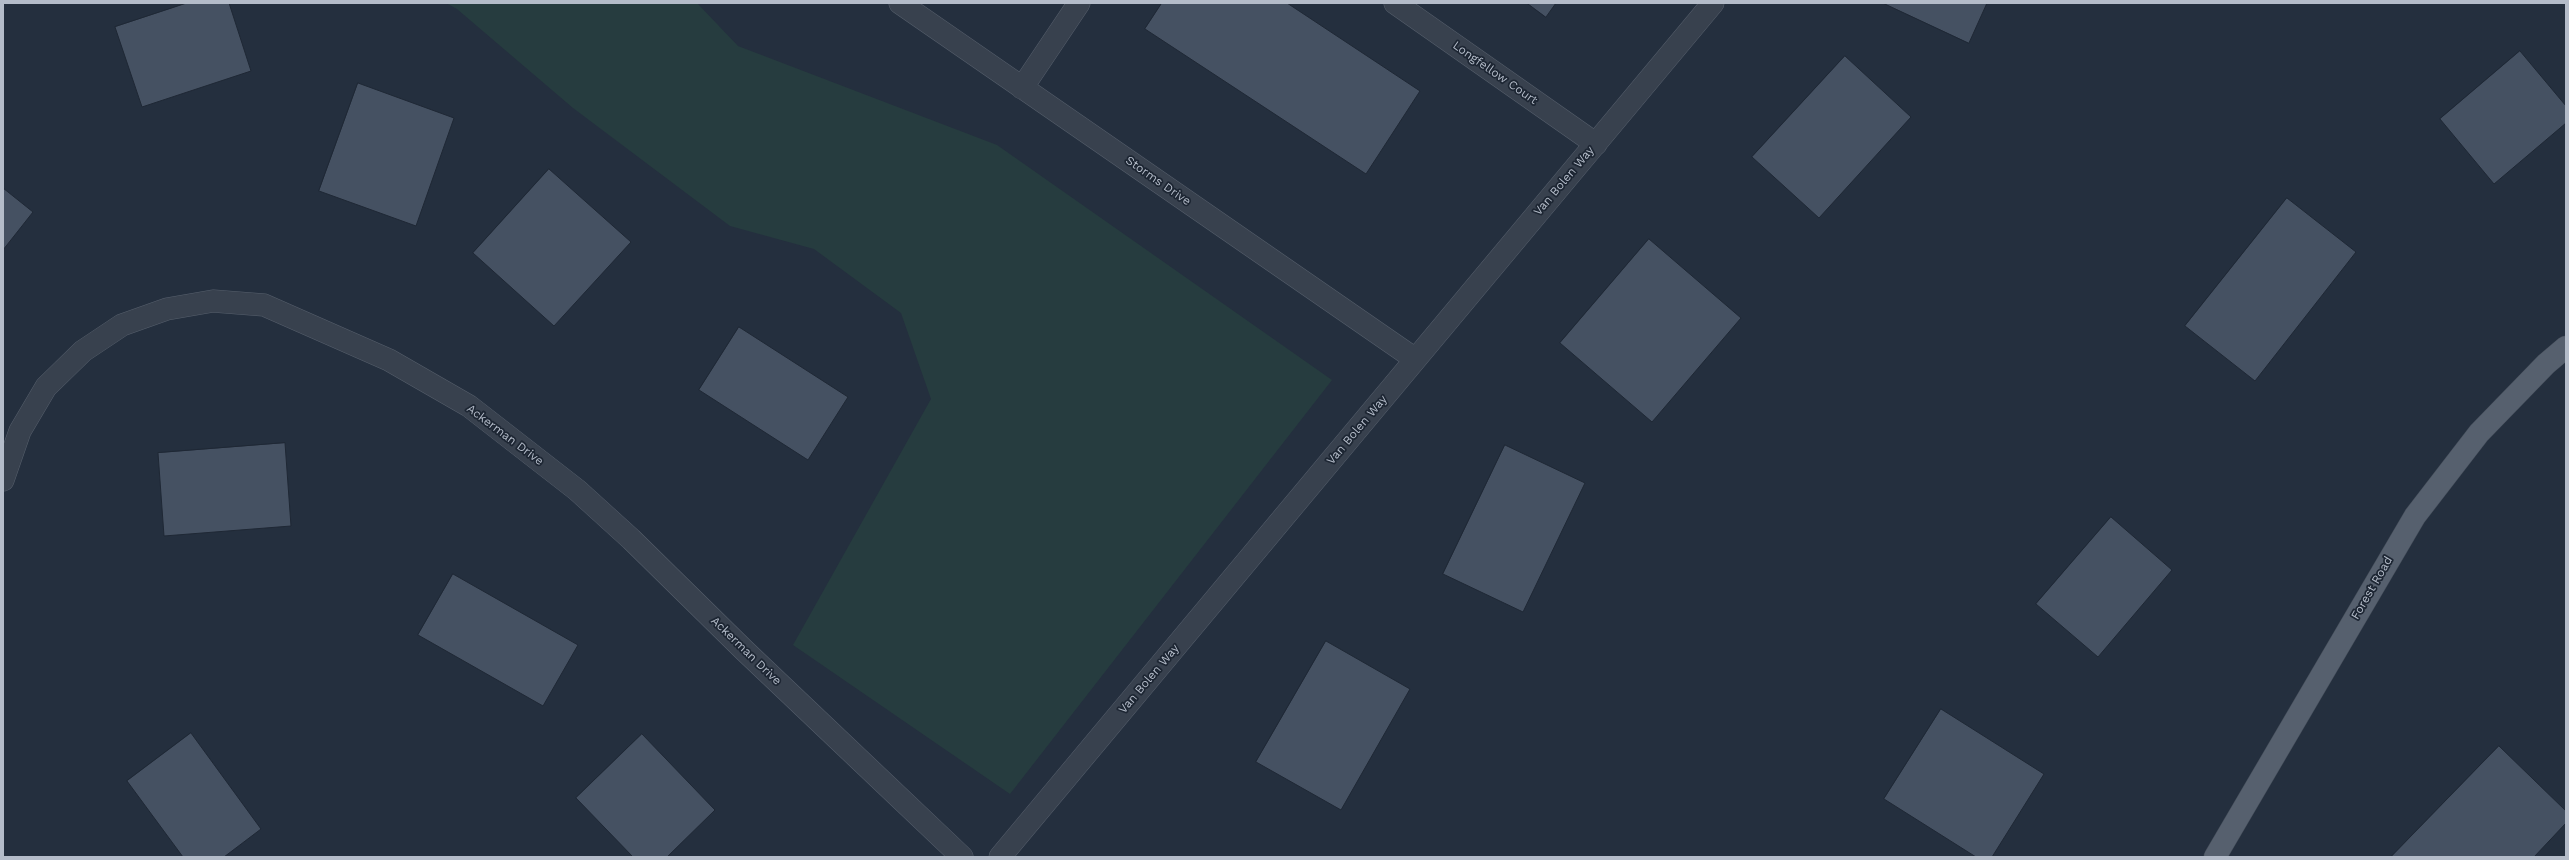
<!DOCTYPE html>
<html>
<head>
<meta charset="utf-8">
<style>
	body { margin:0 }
	#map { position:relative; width:2569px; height:860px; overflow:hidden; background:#242f3e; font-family:"Work Sans",sans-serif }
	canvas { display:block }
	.frame { position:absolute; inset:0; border:4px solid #b4bcc9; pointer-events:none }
</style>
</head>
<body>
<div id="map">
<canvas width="2569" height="860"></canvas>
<div class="frame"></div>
</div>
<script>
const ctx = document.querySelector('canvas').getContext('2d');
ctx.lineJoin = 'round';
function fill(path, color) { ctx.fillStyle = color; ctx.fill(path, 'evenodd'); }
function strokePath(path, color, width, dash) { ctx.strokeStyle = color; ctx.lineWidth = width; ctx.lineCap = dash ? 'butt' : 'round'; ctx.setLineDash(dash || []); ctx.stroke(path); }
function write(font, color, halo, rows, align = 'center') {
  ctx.font = font + ' "Work Sans",sans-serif'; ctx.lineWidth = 3.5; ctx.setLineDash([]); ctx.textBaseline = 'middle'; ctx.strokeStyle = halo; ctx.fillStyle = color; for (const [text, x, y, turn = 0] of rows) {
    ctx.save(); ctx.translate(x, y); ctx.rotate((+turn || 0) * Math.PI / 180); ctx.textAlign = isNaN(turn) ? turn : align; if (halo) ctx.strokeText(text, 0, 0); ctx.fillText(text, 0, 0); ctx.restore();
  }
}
const green = new Path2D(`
	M446 3H697L738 46 997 145 1332 380 1010 794 793 645 931 399 901 313 814 249 730 226 573 108 457 9Z`);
const building = new Path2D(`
	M187 3H229L251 71 142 107 115 27Z
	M1162 3H1287L1420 91 1366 174 1145 29Z
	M1527 3H1556L1546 17Z
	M1883 3H1987L1969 43Z
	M2520 51 2566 106V123L2494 184 2440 119Z
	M1845 56 1911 117 1819 218 1752 157Z
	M358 83 454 118 416 226 319 191Z
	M549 169 631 242 554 326 473 253Z
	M3 188 33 212 3 250Z
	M2287 198 2356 252 2255 381 2185 326Z
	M1649 239 1741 318 1652 422 1560 343Z
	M739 327 848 397 808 460 699 390Z
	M285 443 291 526 164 536 158 453Z
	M1505 445 1585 483 1523 612 1443 574Z
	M2111 517 2172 570 2098 657 2036 604Z
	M453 574 578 645 543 706 418 635Z
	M1326 641 1410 689 1341 810 1256 762Z
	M1941 709 2044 774 1992 857H1976L1884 799Z
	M191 733 261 829 224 857H183L127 781Z
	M642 734 715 810 667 857H633L576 798Z
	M2499 746 2566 811V823L2534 857H2391Z`);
const minor = new Path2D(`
	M900 3 1415 359
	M1395 3 1596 144
	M1022 88 1079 3
	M3 480 20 431 46 387 83 351 122 325 167 309 213 301 264 305 389 360 469 406 577 490 631 539 745 651 962 857
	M1000 857 1713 3`);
const major = new Path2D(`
	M2215 857 2415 516 2479 433 2546 364 2566 347`);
const streetNames = [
	["Longfellow Court",1495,73,35],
	["Storms Drive",1158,181,35],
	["Van Bolen Way",1564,181,-50],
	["Van Bolen Way",1357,430,-50],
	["Ackerman Drive",505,435,37],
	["Forest Road",2372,588,-60],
	["Ackerman Drive",746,651,44],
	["Van Bolen Way",1149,679,-50]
];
fill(green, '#263c3f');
fill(building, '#455162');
strokePath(building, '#1f2835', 1);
strokePath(minor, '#565f6c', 23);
strokePath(major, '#414a57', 23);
strokePath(minor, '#38414e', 22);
strokePath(major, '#56606e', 22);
write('12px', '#b4bcc9', '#1d2633', streetNames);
</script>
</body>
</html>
